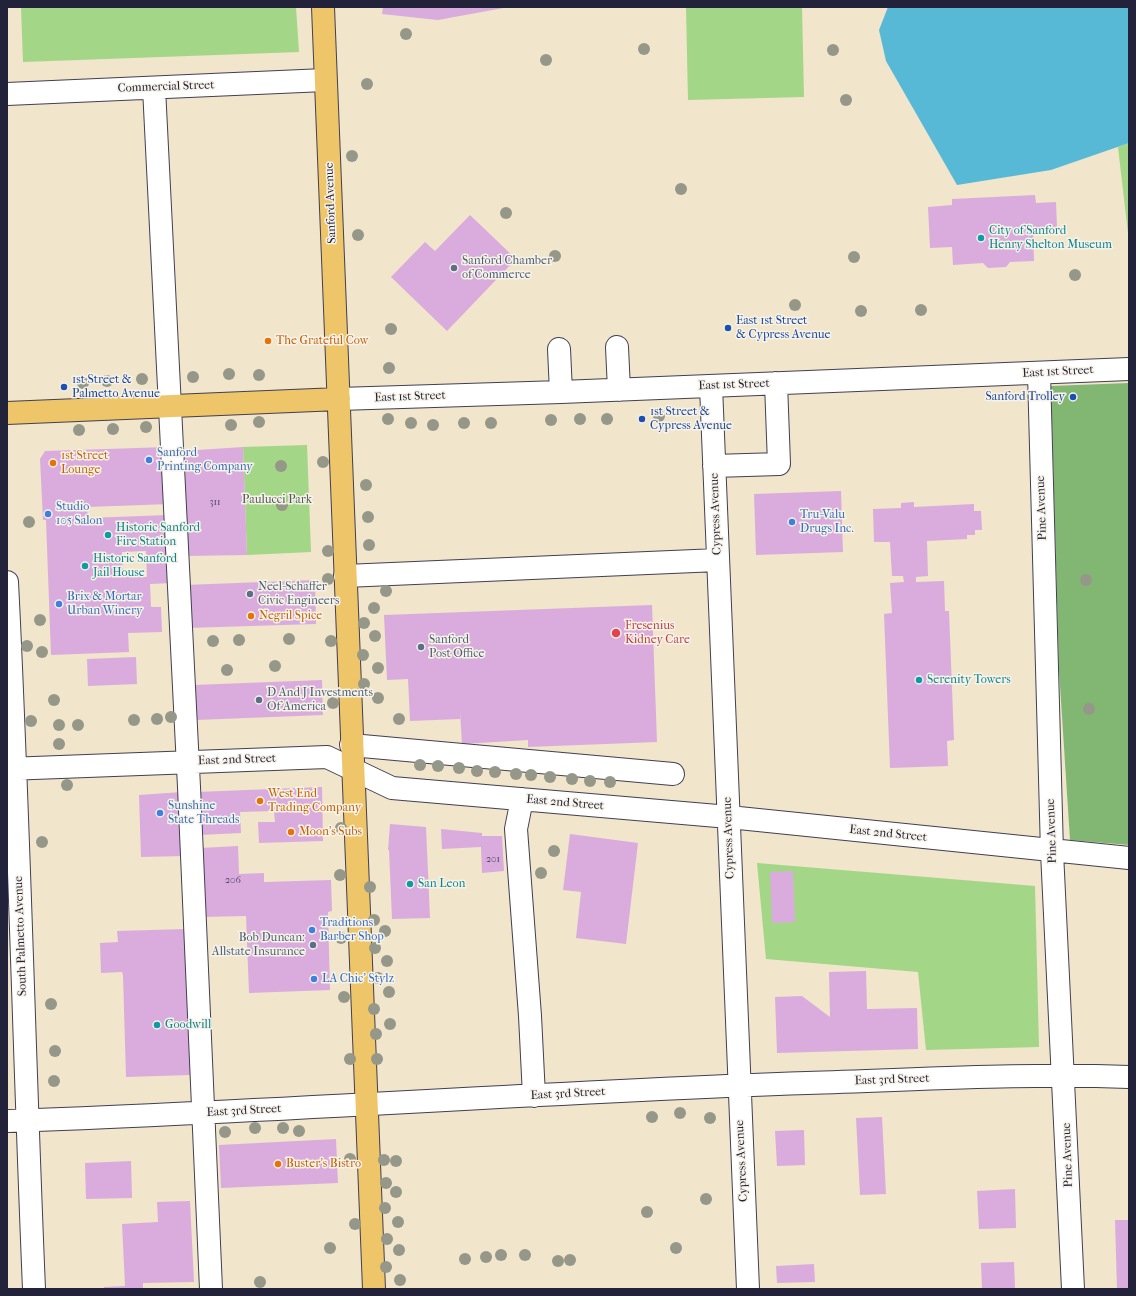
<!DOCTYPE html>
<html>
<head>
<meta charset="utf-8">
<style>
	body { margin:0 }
	#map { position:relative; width:1136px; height:1296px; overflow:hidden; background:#f1e5cb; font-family:"IM FELL French Canon",serif }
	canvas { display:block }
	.frame { position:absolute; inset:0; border:8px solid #22223b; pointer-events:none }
</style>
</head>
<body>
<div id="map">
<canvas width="1136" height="1296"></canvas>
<div class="frame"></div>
</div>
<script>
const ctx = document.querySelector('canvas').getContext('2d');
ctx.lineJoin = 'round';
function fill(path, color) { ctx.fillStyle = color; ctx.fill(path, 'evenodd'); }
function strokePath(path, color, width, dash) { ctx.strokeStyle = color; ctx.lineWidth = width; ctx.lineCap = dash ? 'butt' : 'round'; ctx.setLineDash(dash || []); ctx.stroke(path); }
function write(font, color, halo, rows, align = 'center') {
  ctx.font = font + ' "IM FELL French Canon",serif'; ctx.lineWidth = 3; ctx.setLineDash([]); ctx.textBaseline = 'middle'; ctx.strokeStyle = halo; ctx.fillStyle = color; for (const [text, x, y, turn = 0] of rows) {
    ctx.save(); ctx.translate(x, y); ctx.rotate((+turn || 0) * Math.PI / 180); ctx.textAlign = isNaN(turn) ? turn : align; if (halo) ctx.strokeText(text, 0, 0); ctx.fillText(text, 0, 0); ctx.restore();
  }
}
const green = new Path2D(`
	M21 7H296L299 52 23 62Z
	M686 7H802L804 97 688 100Z
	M1129 143V242L1118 147Z
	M307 445 311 552 247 555 243 447Z
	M757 863 1035 886 1039 1047 926 1050 918 972 766 959Z`);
const forest = new Path2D(`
	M1129 383V845L1070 840 1059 670 1051 386Z`);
const water = new Path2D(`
	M888 7H1129V143L1051 170 957 185 886 61 879 30Z`);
const building = new Path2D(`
	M383 7H509L438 20 382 14Z
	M1035 195 1036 203 1056 202 1057 227 1033 228 1034 261 1010 262 1006 267 988 268 983 263 953 265 952 247 930 248 928 207 952 205V199Z
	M470 215 516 259 447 331 391 277 425 242 435 251Z
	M168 447 170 504 87 507 88 518 168 515 172 583 150 584 151 607H161L162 632 128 633 129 652 51 655 46 520H43L40 459 45 451ZM146 551 147 577H123L122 552Z
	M243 447 247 555 186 556 182 451Z
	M841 491 843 552 756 555 754 494Z
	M914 502V507L974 504V511H981L982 530H975V535H967V539L927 541 928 576 916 577V582L944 581 945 611H949L954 740 947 741 948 766 890 768 884 614 892 613 890 583 904 582 903 576H892L890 542H874L873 509 901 508V503Z
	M315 580 316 624 187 628 185 585Z
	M652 605 657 742 528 747V740L462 744 460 712V719L410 721 408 679 387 680 384 615Z
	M136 657 137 684 88 686 87 659Z
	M322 680 323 715 196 720 194 685Z
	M322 787 323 841 259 843 258 822H275L274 811 240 812 241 833 199 835 197 792Z
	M182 792 184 856 141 857 139 795Z
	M390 824 426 827 430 918 392 919 389 850H388Z
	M441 829 482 833V836H502L504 871 482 873 481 847 442 849Z
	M570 834 638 843 626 944 576 938 581 892 563 890Z
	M238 846 239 874 264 873V882L331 880 332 911 328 912 330 990 249 993 246 916 203 917 200 848Z
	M793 871 795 922 772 923 770 872Z
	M186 929 190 1075 126 1077 123 975 122 972 101 973 100 943 118 942 117 931Z
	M866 971 867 1009 917 1008 918 1049 777 1053 775 997 802 996 830 1017 829 972Z
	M882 1117 886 1194 860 1195 856 1118Z
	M804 1130 805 1165 777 1166 775 1131Z
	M336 1139 338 1183 221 1188 219 1145Z
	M131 1161 132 1198 86 1199 85 1163Z
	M1015 1189 1016 1228 979 1229 977 1191Z
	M190 1201 194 1282 143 1283V1289H104V1287L125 1286 122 1224 158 1222 157 1202Z
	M1115 1220H1129V1289H1117Z
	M1014 1262 1015 1289H982L981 1263Z
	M814 1264 815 1282 777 1283 776 1266Z`);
const minor = new Path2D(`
	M154 88 189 787 211 1289
	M7 94 325 80
	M617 347 619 390
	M559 349 561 392
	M1039 373 1052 852 1073 1289
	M711 386 748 1289
	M339 399 561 392 1129 369
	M714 466 779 464 776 383
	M345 576 718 560
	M7 582C19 818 24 1053 34 1289
	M351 745 673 774
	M7 769 327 757 392 788 729 817 1129 858
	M522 799 516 829 530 1016 534 1096
	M7 1121C274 1112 541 1092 807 1083 915 1080 1022 1073 1129 1077`);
const major = new Path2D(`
	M323 7 374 1289
	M7 413 339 399`);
const trees = [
	[406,34],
	[644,49],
	[833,50],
	[546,60],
	[367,84],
	[846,100],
	[352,156],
	[681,189],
	[506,213],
	[358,235],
	[555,256],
	[854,257],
	[1075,275],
	[795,305],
	[921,310],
	[861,311],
	[391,329],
	[389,368],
	[229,374],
	[259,375],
	[193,377],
	[142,379],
	[107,381],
	[83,383],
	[659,416],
	[388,419],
	[580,419],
	[607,419],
	[551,420],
	[259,422],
	[411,423],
	[464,423],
	[491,423],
	[231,425],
	[433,425],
	[146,427],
	[113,429],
	[79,430],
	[323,462],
	[281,466],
	[366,485],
	[282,505],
	[368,517],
	[29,522],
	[369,545],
	[328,551],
	[328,579],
	[1086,580],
	[386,591],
	[374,608],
	[40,620],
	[364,623],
	[375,636],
	[289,639],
	[239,640],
	[213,641],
	[331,641],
	[27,646],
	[42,652],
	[363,655],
	[275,666],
	[378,668],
	[227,670],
	[364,684],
	[378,698],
	[54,700],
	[333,703],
	[1089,709],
	[171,717],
	[157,719],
	[399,719],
	[134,720],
	[31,721],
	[59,725],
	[78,725],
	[59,744],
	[420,765],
	[438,766],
	[459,768],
	[477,771],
	[495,772],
	[516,774],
	[531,775],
	[550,777],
	[572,779],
	[590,781],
	[610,782],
	[67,785],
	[341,828],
	[42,842],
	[554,851],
	[541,873],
	[340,875],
	[370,887],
	[374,920],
	[385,931],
	[341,938],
	[375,948],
	[387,961],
	[378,978],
	[389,992],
	[344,997],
	[51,1004],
	[374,1009],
	[390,1024],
	[376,1034],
	[55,1051],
	[350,1059],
	[377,1059],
	[54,1081],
	[680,1113],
	[652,1117],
	[710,1118],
	[255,1128],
	[283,1128],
	[299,1131],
	[225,1132],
	[350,1159],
	[384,1160],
	[396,1161],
	[386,1183],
	[396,1192],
	[706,1199],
	[385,1208],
	[647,1212],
	[398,1222],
	[355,1224],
	[387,1239],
	[330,1248],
	[676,1248],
	[399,1250],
	[501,1255],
	[525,1255],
	[486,1257],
	[465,1259],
	[570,1260],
	[558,1261],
	[386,1267],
	[400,1280],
	[260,1282]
];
const markers = [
	[981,238,4,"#0f9aa8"],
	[454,268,4,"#5c6f8a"],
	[728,328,4,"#1a4fb4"],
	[268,341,4,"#e8710a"],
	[64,387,4,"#1a4fb4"],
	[1073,397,4,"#1a4fb4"],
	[642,419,4,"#1a4fb4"],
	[149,460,4,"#3f7fe0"],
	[53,463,4,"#e8710a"],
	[48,514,4,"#3f7fe0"],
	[792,522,4,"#3f7fe0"],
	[108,535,4,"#0f9aa8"],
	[85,566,4,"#0f9aa8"],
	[250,594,4,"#5c6f8a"],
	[59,604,4,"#3f7fe0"],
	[251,616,4,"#e8710a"],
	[616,633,5,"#e0444e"],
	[421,647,4,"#5c6f8a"],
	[919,680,4,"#0f9aa8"],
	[259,700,4,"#5c6f8a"],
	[260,801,4,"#e8710a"],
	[160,813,4,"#3f7fe0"],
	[291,832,4,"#e8710a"],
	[410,884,4,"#0f9aa8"],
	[312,930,4,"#3f7fe0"],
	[313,945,4,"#5c6f8a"],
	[314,979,4,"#3f7fe0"],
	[157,1025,4,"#0f9aa8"],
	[278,1164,4,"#e8710a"]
];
const numberNames = [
	["311",215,503],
	["201",493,860],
	["206",233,881]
];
const streetNames = [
	["Commercial Street",166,87,-2],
	["Sanford Avenue",331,203,-92],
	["East 1st Street",1058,372,-3],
	["East 1st Street",734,385,-2],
	["East 1st Street",410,397,-2],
	["Pine Avenue",1042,508,-92],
	["Cypress Avenue",716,514,-92],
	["East 2nd Street",237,760,-2],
	["East 2nd Street",565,803,5],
	["Pine Avenue",1052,831,-92],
	["East 2nd Street",888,834,6],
	["Cypress Avenue",729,838,-92],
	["South Palmetto Avenue",21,936,-92],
	["East 3rd Street",892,1080,-2],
	["East 3rd Street",568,1094,-3],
	["East 3rd Street",244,1111,-3],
	["Pine Avenue",1068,1155,-92],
	["Cypress Avenue",742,1161,-93]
];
const cultureNames = [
	["City of Sanford",989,231],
	["Henry Shelton Museum",989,245],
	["Historic Sanford",116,528],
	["Fire Station",116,542],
	["Historic Sanford",93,559],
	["Jail House",93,573],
	["Serenity Towers",927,680],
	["San Leon",418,884],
	["Goodwill",165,1025]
];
const serviceNames = [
	["Sanford Chamber",462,261],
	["of Commerce",462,275],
	["Neel-Schaffer",258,587],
	["Civic Engineers",258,601],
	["Sanford",429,640],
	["Post Office",429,654],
	["D And J Investments",267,693],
	["Of America",267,707],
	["Bob Duncan:",305,938,"right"],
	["Allstate Insurance",305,952,"right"]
];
const transitNames = [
	["East 1st Street",736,321],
	["& Cypress Avenue",736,335],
	["1st Street &",72,380],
	["Palmetto Avenue",72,394],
	["Sanford Trolley",1065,397,"right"],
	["1st Street &",650,412],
	["Cypress Avenue",650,426]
];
const foodNames = [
	["The Grateful Cow",276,341],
	["1st Street",61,456],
	["Lounge",61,470],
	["Negril Spice",259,616],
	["West End",268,794],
	["Trading Company",268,808],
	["Moon's Subs",299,832],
	["Buster's Bistro",286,1164]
];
const shopNames = [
	["Sanford",157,453],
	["Printing Company",157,467],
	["Studio",56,507],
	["105 Salon",56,521],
	["Tru-Valu",800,515],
	["Drugs Inc.",800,529],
	["Brix & Mortar",67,597],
	["Urban Winery",67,611],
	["Sunshine",168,806],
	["State Threads",168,820],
	["Traditions",320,923],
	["Barber Shop",320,937],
	["LA Chic' Stylz",322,979]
];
const parkNames = [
	["Paulucci Park",277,500]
];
const healthNames = [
	["Fresenius",625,626],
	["Kidney Care",625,640]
];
fill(green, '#a3d686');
fill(forest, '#82b773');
fill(water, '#58b9d7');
fill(building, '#d9acdd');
strokePath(minor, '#413f51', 24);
strokePath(major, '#413f51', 24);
strokePath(minor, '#fff', 22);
strokePath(major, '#eec569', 22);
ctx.fillStyle = '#959788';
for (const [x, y] of trees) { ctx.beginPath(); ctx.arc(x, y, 6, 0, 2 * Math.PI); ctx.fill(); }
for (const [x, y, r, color] of markers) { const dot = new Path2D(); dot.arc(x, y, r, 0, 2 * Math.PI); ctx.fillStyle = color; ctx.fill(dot); strokePath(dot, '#f7f3e8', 1.5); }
write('10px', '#504464', null, numberNames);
write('12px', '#22223b', '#f7f3e8', streetNames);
write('12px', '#0d838f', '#f7f3e8', cultureNames, 'left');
write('12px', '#4e5e75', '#f7f3e8', serviceNames, 'left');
write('12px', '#164399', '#f7f3e8', transitNames, 'left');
write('12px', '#c56008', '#f7f3e8', foodNames, 'left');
write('12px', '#366cbe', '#f7f3e8', shopNames, 'left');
write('12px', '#495852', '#f7f3e8', parkNames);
write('12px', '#be3a42', '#f7f3e8', healthNames, 'left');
</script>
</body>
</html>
